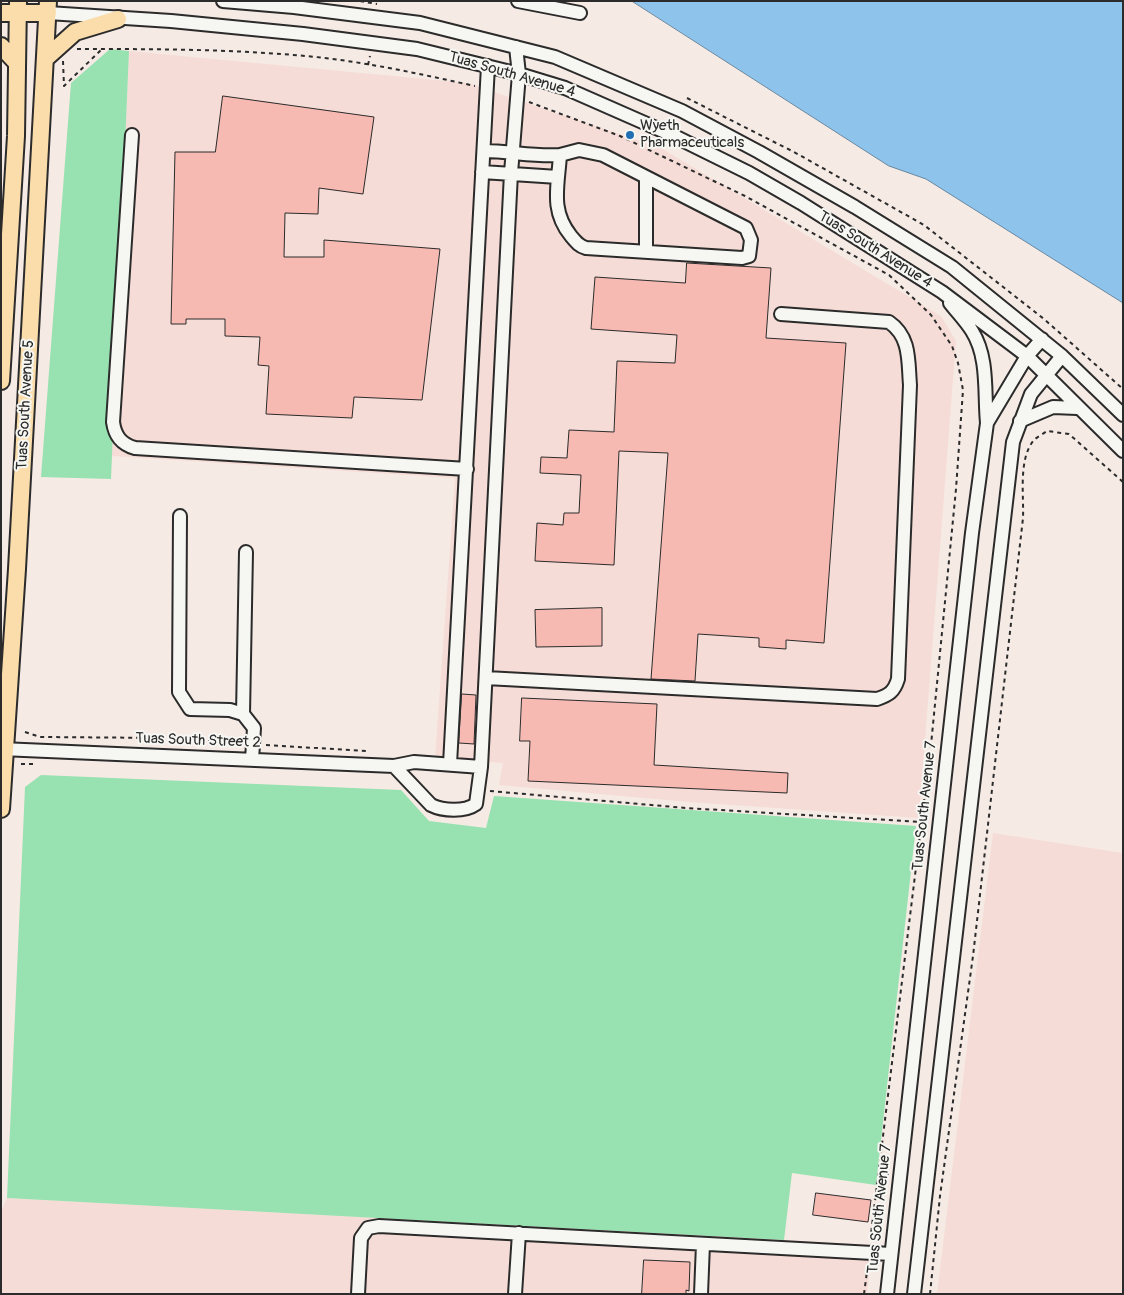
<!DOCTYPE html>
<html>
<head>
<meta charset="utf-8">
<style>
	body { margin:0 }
	#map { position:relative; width:1124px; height:1295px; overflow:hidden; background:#f6eae5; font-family:Pangolin,sans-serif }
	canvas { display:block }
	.frame { position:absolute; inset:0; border:2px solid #2b2b2b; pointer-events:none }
</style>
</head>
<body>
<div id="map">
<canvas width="1124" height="1295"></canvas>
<div class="frame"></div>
</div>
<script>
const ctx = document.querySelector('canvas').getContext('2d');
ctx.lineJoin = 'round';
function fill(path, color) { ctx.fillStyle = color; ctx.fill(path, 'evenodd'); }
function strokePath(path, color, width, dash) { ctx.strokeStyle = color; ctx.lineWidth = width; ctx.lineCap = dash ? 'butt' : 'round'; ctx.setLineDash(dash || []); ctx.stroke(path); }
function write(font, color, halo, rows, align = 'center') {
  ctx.font = font + ' Pangolin,sans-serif'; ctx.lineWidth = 4; ctx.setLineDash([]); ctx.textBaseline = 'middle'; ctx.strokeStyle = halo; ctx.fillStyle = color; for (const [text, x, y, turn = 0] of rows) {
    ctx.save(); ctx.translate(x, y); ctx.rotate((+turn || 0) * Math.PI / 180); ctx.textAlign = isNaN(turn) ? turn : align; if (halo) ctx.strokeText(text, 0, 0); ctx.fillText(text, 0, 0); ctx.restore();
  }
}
const built = new Path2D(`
	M129 51 467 83 661 148 941 316 956 341 919 818 689 802 499 785 503 763 435 758 455 478 112 456Z
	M993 833 1123 853V1294H937Z
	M7 1198 784 1240 872 1245 867 1294H1V1212Z`);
const green = new Path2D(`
	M110 49 129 51 111 479 41 477 71 83Z
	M41 775 401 790 429 821 486 828 494 796 916 826 876 1185 792 1173 784 1240 7 1198 25 787Z`);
const water = new Path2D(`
	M632 1H1123V303L926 179 889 166Z`);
const building = new Path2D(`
	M223 96 374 117 363 194 319 188 318 214 285 213 284 257H324V240L440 249 422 400 354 397 352 418 266 414 269 366 258 365 260 337 225 336V319H186V324H171L175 152H215Z
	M687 263 771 268 766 338 846 343 824 643 786 640V649L759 647V638L698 634 695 681 651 679 668 453 619 451 614 565 535 561 537 523 563 525 564 513H579L581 475 540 473 541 457 567 458 569 430 614 432 617 361 675 363 677 335 591 329 595 277 685 283Z
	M602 608V646L536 647 535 610Z
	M462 694 476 695 474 744 459 743Z
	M522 698 657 704 654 765 788 773 787 793 528 781 530 741H520Z
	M816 1193 871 1200 868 1222 813 1215Z
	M644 1260 690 1262 689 1291 686 1290V1294H642Z`);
const path = new Path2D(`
	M360 1 377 4
	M77 49C159 49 243 49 325 58 375 64 425 75 475 86
	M63 61 64 86 102 49
	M368 65 370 56
	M687 98 794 152 924 225 1044 319 1123 389
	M529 102 620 136 745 196 889 275 931 315 952 346 958 363 963 390 956 489 931 745 870 1242
	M25 732 40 737 174 738 241 744
	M266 745 366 751
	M21 764H35
	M490 791 686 808 921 822
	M879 1173 889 1174
	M864 1294 868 1264
	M930 1294 940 1196 973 956 1023 518C1024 495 1018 459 1034 440 1037 437 1043 434 1047 431L1069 434 1123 482`);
const minor = new Path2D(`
	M223 1 294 7 420 23 555 57 682 111 759 152 855 207 952 267 1062 356 1123 415
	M518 1 580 13
	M48 13 171 21 303 34 417 49 519 74 565 88 672 135 749 173 801 203 942 292 1027 356 1123 451
	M132 135 113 422C115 436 121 444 135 448L467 469
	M579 150 603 155 746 228 751 240 749 256 742 258 586 248C579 246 576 242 571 236 550 210 558 187 560 155Z
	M484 151C509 151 535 157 560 155
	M482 172 558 177
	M646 252V177
	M950 303C957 312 966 321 972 331 989 358 984 393 987 423
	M1020 421 1053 407 1077 408
	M180 516 179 692 190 709 230 710 243 714 254 728 252 760
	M486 678 877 699C889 695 894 692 898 679L910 385C908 362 911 337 889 322L781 314
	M243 714 246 552
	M1 749 394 766 414 762 481 767 476 804C465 812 443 811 431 805L394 766
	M450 764 488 66
	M481 767 511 173 519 74 516 47
	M358 1294 361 1238 368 1228 379 1226 891 1254
	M515 1294 519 1233
	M701 1294 703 1244
	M887 1294 972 533 987 423 1027 356 1042 339
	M914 1294 1013 442 1031 394 1062 356`);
const major = new Path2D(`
	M1 13H48
	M1 46 16 62
	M46 58 75 32 118 19
	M1 381 16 136 18 1
	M1 809 17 569 48 1`);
const markers = [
	[630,135,5,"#1f6fb2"]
];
const streetNames = [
	["Tuas South Avenue 4",512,75,16],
	["Tuas South Avenue 4",875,250,32],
	["Tuas South Avenue 5",26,405,-87],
	["Tuas South Street 2",198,741,2],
	["Tuas South Avenue 7",925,806,-84],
	["Tuas South Avenue 7",880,1209,-84]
];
const poiNames = [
	["Wyeth",640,126],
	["Pharmaceuticals",640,143]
];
fill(built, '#f6dcd6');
fill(green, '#98e1b0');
fill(water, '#8ec4ec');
strokePath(water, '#66879f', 1);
fill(building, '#f6bab3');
strokePath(building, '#2b2b2b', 1);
strokePath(minor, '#2b2b2b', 16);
strokePath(major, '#2b2b2b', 20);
strokePath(path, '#2b2b2b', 2, [4, 4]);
strokePath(minor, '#f6f6f2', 12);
strokePath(major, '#faddab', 16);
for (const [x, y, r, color] of markers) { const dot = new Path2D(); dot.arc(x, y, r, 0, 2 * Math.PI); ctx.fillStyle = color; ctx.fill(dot); strokePath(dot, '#f6f6f2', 2); }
write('15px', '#2b2b2b', '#f6f6f2', streetNames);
write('15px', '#2b2b2b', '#f6f6f2', poiNames, 'left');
</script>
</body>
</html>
